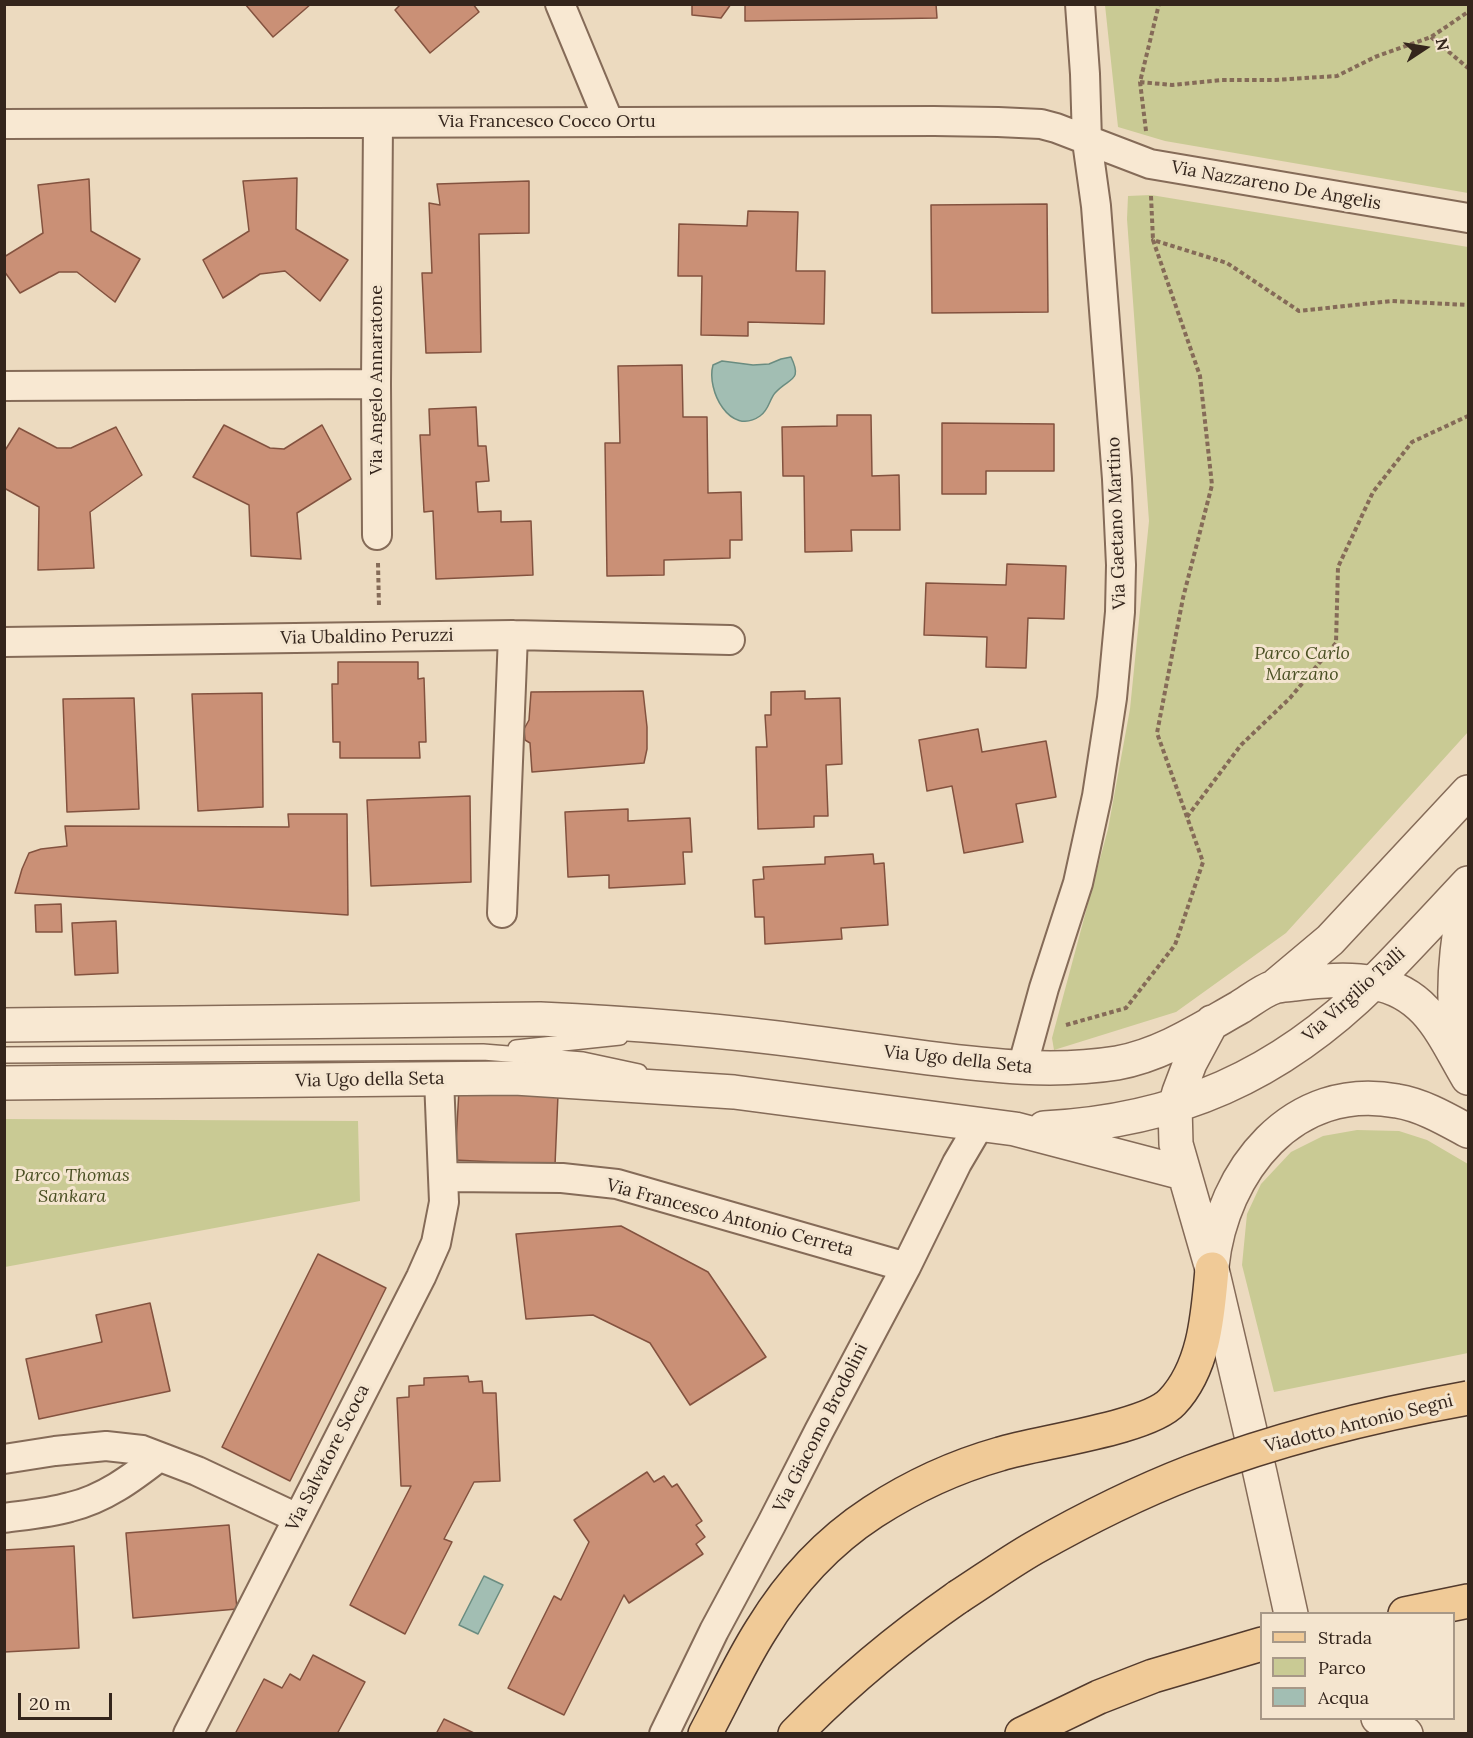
<!DOCTYPE html>
<html>
<head>
<meta charset="utf-8">
<style>
	body { margin:0 }
	#map { position:relative; width:1473px; height:1738px; overflow:hidden; background:#ecdabf; font-family:Lora,serif }
	canvas { display:block }
	.frame { position:absolute; inset:0; border:6px solid #34251c; pointer-events:none }
	.legend { position:absolute; left:1260px; top:1612px; width:195px; height:108px; box-sizing:border-box; background:#f4e5cf; border:2px solid #a79887; margin:0; padding:8px 10px; list-style:none; font-size:18px; color:#34251c }
	.legend li { display:flex; align-items:center; gap:12px; height:30px }
	.legend b { width:30px; border:2px solid #a79887 }
	.north { position:absolute; left:1395px; top:18px; width:60px; height:60px; -webkit-text-stroke:4px #f4e5cf; paint-order:stroke; rotate:78deg; font-size:16px; font-weight:700; line-height:24px; text-align:center; color:#34251c }
	.north::after { content:''; display:block; margin:auto; width:21px; height:27px; background:#34251c; clip-path:polygon(50% 0,100% 100%,50% 72%,0 100%) }
	.scale { position:absolute; left:18px; top:1693px; width:94px; height:27px; box-sizing:border-box; border:3px solid #34251c; border-top:0; padding-left:8px; font-size:18px; line-height:21px; white-space:nowrap; color:#34251c; -webkit-text-stroke:4px #f4e5cf; paint-order:stroke }
</style>
</head>
<body>
<div id="map">
<canvas width="1473" height="1738"></canvas>
<div class="frame"></div>
<ul class="legend">
<li><b style="height:8px;background:#f0ca97"></b>Strada</li>
<li><b style="height:16px;background:#c9ca94"></b>Parco</li>
<li><b style="height:16px;background:#a2beb3"></b>Acqua</li>
</ul>
<div class="north">N</div>
<div class="scale">20 m</div>
</div>
<script>
const ctx = document.querySelector('canvas').getContext('2d');
ctx.lineJoin = 'round';
function fill(path, color) { ctx.fillStyle = color; ctx.fill(path, 'evenodd'); }
function strokePath(path, color, width, dash) { ctx.strokeStyle = color; ctx.lineWidth = width; ctx.lineCap = dash ? 'butt' : 'round'; ctx.setLineDash(dash || []); ctx.stroke(path); }
function write(font, color, halo, rows, align = 'center') {
  ctx.font = font + ' Lora,serif'; ctx.lineWidth = 6; ctx.setLineDash([]); ctx.textBaseline = 'middle'; ctx.strokeStyle = halo; ctx.fillStyle = color; for (const [text, x, y, turn = 0] of rows) {
    ctx.save(); ctx.translate(x, y); ctx.rotate((+turn || 0) * Math.PI / 180); ctx.textAlign = isNaN(turn) ? turn : align; if (halo) ctx.strokeText(text, 0, 0); ctx.fillText(text, 0, 0); ctx.restore();
  }
}
const green = new Path2D(`
	M1105 5H1468V193L1165 141 1118 127Z
	M1151 195 1468 247V732L1286 933 1176 1012 1054 1050 1052 1038 1108 829 1130 709 1149 521 1127 219 1128 196Z
	M5 1119 358 1121 360 1201 5 1267Z
	M1357 1130 1399 1131 1427 1140 1468 1164V1353L1274 1392 1242 1265 1247 1214 1261 1184 1291 1152 1323 1136Z`);
const water = new Path2D(`
	M791 357C803 382 789 377 775 393 769 400 769 410 760 416 730 437 706 390 713 365L722 361 753 365 769 364 781 359Z
	M484 1576 503 1585 478 1634 459 1625Z`);
const building = new Path2D(`
	M245 4H311L273 37Z
	M401 4H473L479 12 430 53 395 10Z
	M692 4H731L721 18 692 15Z
	M745 4H936L937 18 745 21Z
	M297 178 296 229 348 260 320 301 285 271 260 274 223 298 203 260 249 231 243 181Z
	M89 179 91 231 140 259 115 302 77 272H59L20 293 4 271V257L43 233 38 185Z
	M529 181V233L479 234 481 352 426 353 422 273H432L429 203 440 205 437 184Z
	M1047 204 1048 312 932 313 931 205Z
	M748 211 798 212 796 271H825L824 324 748 322V336L701 335 702 276H678L679 224 747 226Z
	M682 365 683 417H707L708 493 741 492 742 540H730V558L664 560V575L607 576 605 443H620L618 366Z
	M476 407 478 446H486L489 481 476 482 478 512 501 511V522L531 521 533 575 436 579 433 511 424 512 420 435H430L429 409Z
	M837 415H871L872 476 899 475 900 530H851L852 551 805 552 804 476H783L782 427 837 426Z
	M942 423 1054 424V471H986V494H942Z
	M224 425 270 448 284 449 322 425 351 479 297 513 301 559 251 556 249 505 193 477Z
	M116 427 142 475 90 512 94 568 38 570 39 507 4 488V452L19 428 57 448H71Z
	M1007 564 1066 566 1064 619 1028 618 1026 668 986 667 987 637 924 635 926 583 1006 585Z
	M338 662H418V679L424 678 426 742H419L420 758H340V742H333L332 684H338Z
	M643 691 647 727V749L644 763 532 772 530 743 525 740 524 729 529 720 531 692Z
	M805 691V699L840 698 842 764 826 765 828 816H814V827L758 829 756 747H767L765 715H771V692Z
	M262 693 263 807 198 811 192 694Z
	M134 698 139 809 67 812 63 699Z
	M978 729 982 752 1046 741 1056 797 1016 804 1023 842 964 853 952 786 927 791 919 740Z
	M470 796 471 882 371 886 367 800Z
	M628 809V821L690 818 692 852H683L685 884 609 888V875L568 877 565 812Z
	M288 814H347L348 915 15 893 22 869 29 853 41 849 67 846 65 826 289 827Z
	M873 854 874 864 884 863 888 925 841 928 842 939 765 944 764 917H755L753 880 764 879 763 867 825 864V857Z
	M61 904 62 932H36L35 905Z
	M116 921 118 973 75 975 72 923Z
	M459 1090 558 1095 555 1165 455 1160Z
	M621 1226 708 1272 766 1357 690 1405 650 1343 593 1315 526 1319 516 1234Z
	M318 1254 386 1288 290 1481 222 1447Z
	M150 1303 170 1391 39 1419 26 1359 102 1342 96 1315Z
	M468 1376 469 1382 482 1381 483 1393H496L500 1481 474 1482 444 1539 452 1542 405 1634 350 1605 411 1486H401L397 1398 409 1397V1386L424 1385V1378Z
	M647 1472 654 1482 664 1476 672 1487 677 1484 702 1521 696 1525 705 1537 696 1544 703 1554 629 1603 624 1595 564 1715 508 1688 554 1596 561 1600 589 1542 574 1520Z
	M229 1525 237 1609 133 1618 126 1533Z
	M74 1546 79 1648 4 1652V1550Z
	M313 1655 365 1682 337 1734H235L264 1679 282 1688 290 1674 300 1680Z
	M444 1719 474 1733V1734H436Z`);
const path = new Path2D(`
	M1431 37 1468 68
	M1140 82 1172 85 1222 80H1275L1337 76 1375 57 1431 37 1468 12
	M1146 131 1140 82 1159 4
	M1151 196 1153 240
	M378 563 379 607
	M1187 817 1157 733 1183 598 1212 485 1200 376 1153 240 1227 263 1299 311 1391 301 1468 305
	M1066 1025 1126 1008 1175 945 1203 862 1187 817 1241 745 1290 698 1336 643 1338 567 1373 492 1412 442 1468 416`);
const service = new Path2D(`
	M516 1048 620 1037
	M4 1055 483 1052 583 1060 639 1072`);
const minor = new Path2D(`
	M560 4 609 122
	M4 124 934 121 998 122 1041 124 1056 128 1150 164 1468 218
	M4 386 376 384
	M377 535 376 384 378 123
	M4 642 513 635 730 640
	M502 913 513 635
	M1022 1068 1044 988 1078 883 1097 796 1112 698 1120 612 1121 565 1117 479 1096 206 1087 141 1085 74 1080 4
	M444 1177 562 1178 617 1184 906 1267
	M4 1459 55 1451 106 1446 142 1450 197 1471 297 1518
	M4 1518C26 1515 49 1513 70 1507 104 1499 132 1478 159 1457
	M188 1734 421 1277 436 1243 444 1202 439 1079
	M664 1734 714 1631 771 1525 819 1431 906 1267 957 1163 980 1124`);
const tertiary = new Path2D(`
	M1274 987 1330 940 1468 792
	M1212 1022 1190 1063 1179 1092 1175 1106 1176 1144 1212 1269 1260 1473 1291 1614
	M4 1025 540 1019C630 1023 720 1030 809 1042 849 1047 889 1053 928 1058 992 1066 1054 1073 1117 1063 1162 1055 1201 1029 1240 1007 1250 1001 1262 991 1274 987 1280 985 1288 985 1294 984 1320 981 1348 978 1374 983 1428 993 1443 1036 1468 1078
	M1461 1056C1458 1044 1457 1031 1456 1019 1452 973 1459 930 1468 886
	M4 1083 515 1078 734 1092 1015 1129 1183 1173
	M1044 1128C1177 1121 1279 1076 1374 982 1406 950 1437 916 1468 883
	M1212 1266C1222 1171 1293 1081 1397 1101 1422 1105 1446 1119 1468 1131
	M1378 1718 1406 1734`);
const primary = new Path2D(`
	M1405 1614 1468 1601
	M705 1734C724 1699 740 1663 761 1630 789 1584 827 1542 873 1512 913 1486 954 1467 1000 1454 1039 1442 1148 1428 1172 1402 1205 1367 1208 1314 1212 1269
	M795 1734C845 1683 899 1638 958 1597
	M1022 1734 1099 1697 1153 1676 1262 1644`);
const primaryBridge = new Path2D(`
	M958 1597C983 1581 1008 1563 1034 1548 1085 1519 1137 1493 1191 1472 1280 1438 1374 1415 1468 1398`);
const streetNames = [
	["Via Francesco Cocco Ortu",547,122],
	["Via Nazzareno De Angelis",1276,186,10],
	["Via Angelo Annaratone",377,380,-90],
	["Via Gaetano Martino",1117,523,-92],
	["Via Ubaldino Peruzzi",367,637,-1],
	["Via Virgilio Talli",1354,995,-42],
	["Via Ugo della Seta",958,1060,6],
	["Via Ugo della Seta",370,1080,-1],
	["Via Francesco Antonio Cerreta",730,1218,15],
	["Viadotto Antonio Segni",1359,1424,-14],
	["Via Giacomo Brodolini",821,1428,-63],
	["Via Salvatore Scoca",328,1458,-63]
];
const parkNames = [
	["Parco Carlo",1302,654],
	["Marzano",1302,675],
	["Parco Thomas",72,1176],
	["Sankara",72,1197]
];
fill(green, '#c9ca94');
fill(water, '#a2beb3');
strokePath(water, '#6a8c80', 1.5);
fill(building, '#ca9076');
strokePath(building, '#83523f', 1.5);
strokePath(service, '#856b58', 18);
strokePath(minor, '#856b58', 32);
strokePath(tertiary, '#856b58', 36);
strokePath(primary, '#523a2d', 36);
strokePath(path, '#856b58', 4, [4.5, 3]);
strokePath(service, '#f8e8d2', 15);
strokePath(minor, '#f8e8d2', 28);
strokePath(tertiary, '#f8e8d2', 33);
strokePath(primary, '#f0ca97', 33);
strokePath(primaryBridge, '#523a2d', 36, []);
strokePath(primaryBridge, '#f0ca97', 33);
write('18px', '#34251c', '#f4e5cf', streetNames);
write('italic 18px', '#4a5023', '#f4e5cf', parkNames);
</script>
</body>
</html>
